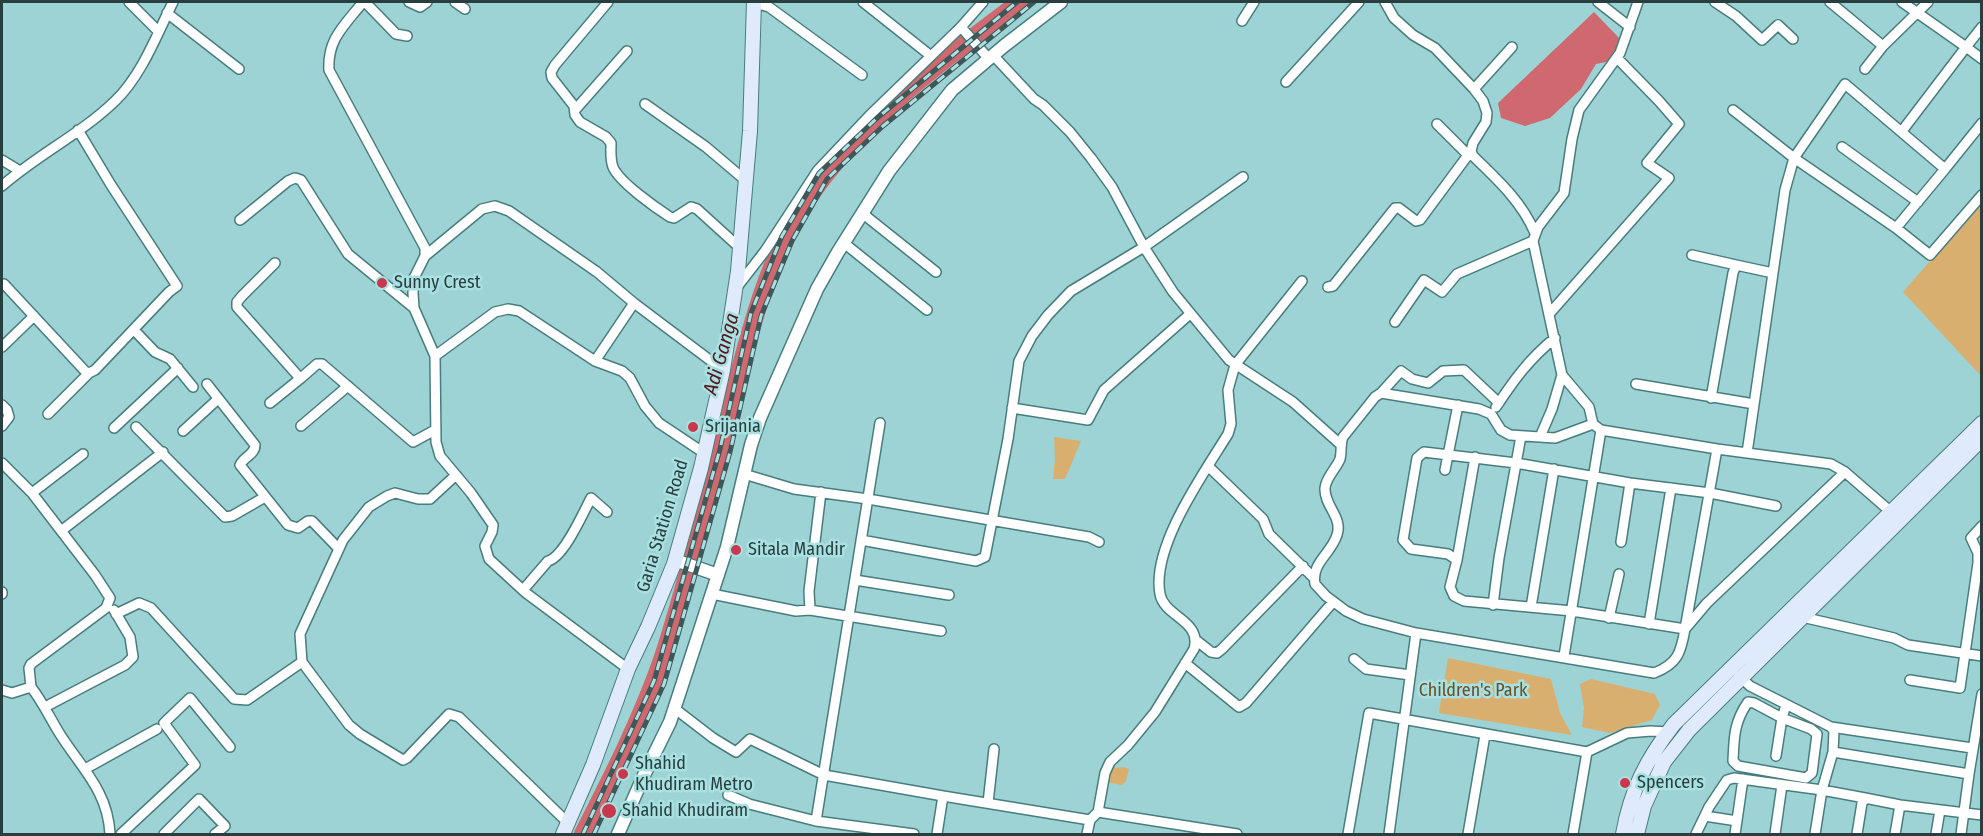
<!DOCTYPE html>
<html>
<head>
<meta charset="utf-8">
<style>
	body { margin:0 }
	#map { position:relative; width:1983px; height:836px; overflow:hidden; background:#9dd3d4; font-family:"Fira Sans Condensed",sans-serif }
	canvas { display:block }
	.frame { position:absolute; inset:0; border:3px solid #283e3f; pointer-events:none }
</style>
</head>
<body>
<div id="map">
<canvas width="1983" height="836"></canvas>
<div class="frame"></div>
</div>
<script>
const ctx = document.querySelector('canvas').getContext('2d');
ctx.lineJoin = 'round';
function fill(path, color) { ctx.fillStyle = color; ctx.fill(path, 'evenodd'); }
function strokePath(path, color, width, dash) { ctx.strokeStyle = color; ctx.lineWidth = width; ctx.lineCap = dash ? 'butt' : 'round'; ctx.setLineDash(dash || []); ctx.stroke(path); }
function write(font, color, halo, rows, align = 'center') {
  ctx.font = font + ' "Fira Sans Condensed",sans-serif'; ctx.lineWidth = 5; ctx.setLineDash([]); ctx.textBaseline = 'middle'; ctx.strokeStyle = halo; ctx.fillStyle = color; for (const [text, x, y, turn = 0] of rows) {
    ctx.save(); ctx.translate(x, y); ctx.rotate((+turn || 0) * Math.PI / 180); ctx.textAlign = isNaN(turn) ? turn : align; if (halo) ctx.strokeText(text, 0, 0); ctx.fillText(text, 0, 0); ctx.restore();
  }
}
const green = new Path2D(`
	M1981 203V376L1903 292Z
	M1054 437 1081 441 1065 479H1053L1055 459Z
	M1448 658 1551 679 1560 713 1572 735 1439 713Z
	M1591 679 1655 694 1660 705 1652 720 1610 733 1582 727 1584 708 1580 684Z
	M1124 767 1129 769 1126 781 1122 785 1106 782 1109 768Z`);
const water = new Path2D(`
	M1594 12 1621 40 1611 61 1596 64 1581 89 1550 118 1525 126 1501 118 1498 103Z`);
const river = new Path2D(`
	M583 834C612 777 642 718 663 657 672 630 680 601 688 573 703 518 717 463 730 408 748 339 765 264 805 203 858 122 944 59 1020 2`);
const minor = new Path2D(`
	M129 2 158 31
	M363 2C345 25 327 39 329 70L425 248V256L414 278 413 293 414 308 435 356 436 442 440 456 471 493 493 525 492 532 485 546 489 559 526 593 628 669
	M365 2 396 34 407 36
	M409 2 420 7 427 2
	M455 2 465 9
	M608 2 555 65 551 72 552 78 574 106 575 115 580 122 606 137 611 143C611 151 610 159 613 167 619 182 656 208 670 217L674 218 691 207 697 209 740 248
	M863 2 931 56
	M1598 2 1630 27
	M1715 2 1736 16 1762 40 1778 25 1793 39
	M1830 2 1883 46
	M1902 2 1966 47 1982 27
	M754 3 769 7 862 75
	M167 13 239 69
	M1242 21 1254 2
	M961 27 989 59
	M993 55 1034 99 1043 105 1070 132 1091 158 1112 187 1144 247 1173 292 1229 360 1293 402 1340 444
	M1865 69 1883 46 1928 2
	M1286 82 1359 2
	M1474 89 1512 47
	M645 104 706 147 745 180
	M575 110 627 51
	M1733 110 1794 158 1896 228 1930 255 1982 195
	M1437 124 1468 155
	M1902 131 1966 47 1982 59
	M1842 147 1918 202
	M1471 151 1473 156C1497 179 1522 202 1535 233
	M2 160 20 171
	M2 186C37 155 81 134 115 101 142 75 157 34 173 2
	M862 213 936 272
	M240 220 288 181 295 178 301 180 348 254 414 308
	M1896 228 1945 169
	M844 243 927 310
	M1692 255 1736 265
	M425 256 482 209 495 206 509 211 597 272 634 303 723 370
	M275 263 242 296 237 302V307L299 377 301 378 317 364H322L413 442 435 430
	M4 284 85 371 89 373 95 370 169 292 177 286 111 185 78 130
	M737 287 765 251 818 170 869 116 961 27 983 2
	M1328 287 1333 286 1395 208H1399L1416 221 1420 220 1471 151 1473 143 1486 122 1487 113 1483 101 1474 89 1435 48 1413 35 1394 18 1385 2
	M1550 313 1669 178 1647 163 1679 124 1659 101 1617 58
	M1395 322 1424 280 1442 292 1457 274 1533 241
	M134 330 155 352 170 359 193 387
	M2 347 34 316
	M435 356 495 312 508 309 519 311 595 361 634 303
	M595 361 622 371 630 378 645 406 659 423 704 453
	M1562 375 1589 407 1593 424 1601 430 1717 449 1831 464 1845 472 1891 512
	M207 384 255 445C255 455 244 456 240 465L288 525 298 528 308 521H312L339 549
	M1636 384 1754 404
	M1381 393 1401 371 1412 379 1428 383 1443 371 1464 370 1499 403
	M1711 398 1733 273 1736 265 1773 273
	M270 403 301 378
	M2 405 7 410 9 417 2 426
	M1496 407C1514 380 1529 359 1555 338
	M1012 408 1088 420 1104 390 1190 314
	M48 414 89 373
	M880 423 816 821 914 834
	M301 426 348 386
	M136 427 225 517 232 516 265 497
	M114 428 178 368
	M183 431 218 399
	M1540 437 1552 409 1562 375 1533 241 1538 227 1564 193 1572 139 1579 110 1620 53 1638 2
	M1717 449 1685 629 1707 603 1845 472
	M1747 453 1785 190 1794 158 1845 84 1945 169 1982 123
	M1475 457 1457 560 1450 587 1454 596 1464 601 1572 611 1685 629C1681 652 1678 664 1654 673L1416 633 1363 619 1346 611 1326 596 1315 584C1311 563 1331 554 1337 535 1343 517 1324 506 1325 488 1326 477 1336 469 1340 459 1342 452 1340 444 1343 437L1375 397 1381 393 1479 409 1491 414 1501 430 1510 435 1555 438 1593 424
	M2 463 32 493 95 575 110 598 106 608 31 664 29 668 31 687
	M1209 467 1263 519 1269 534 1314 578
	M1445 470 1458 405
	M744 474 794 489 868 499 1089 537 1099 542
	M456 475 430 499H418L395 493 387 496 369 507 343 540 300 634 302 662 349 725 360 734 403 760 407 758 449 714 459 717 567 822
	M821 492 809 591 810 610 941 631
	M32 493 83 454
	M61 531 163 452
	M861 540 976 561 985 557 1008 439 1019 361 1032 336 1048 315 1071 291 1144 247 1243 177
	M1621 542 1630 483
	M1457 560 1448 554 1411 549 1403 540 1417 458 1424 452 1516 463 1630 483 1710 493 1776 506
	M855 580 949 595
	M523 590 548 561C564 557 583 513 591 498L607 512
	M2 592V594
	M712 594 796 611 810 610
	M1493 605 1499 558 1521 436
	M1531 607 1554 469
	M116 614 139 603 151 608 234 699 247 700 302 662
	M1802 617 1894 638 1908 645 1982 656
	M1609 618 1619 574
	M1649 624 1671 488
	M1196 640 1211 652 1217 653 1222 649 1303 566
	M1564 656 1601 430
	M1354 659 1366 669 1410 675
	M1185 663 1239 707 1246 703 1333 602
	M1739 676 1750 686 1831 727 1834 731 1833 752 1969 774 1982 694
	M1910 680 1960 688 1978 563V553L1971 538 1982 526
	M2 690 12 693 31 687C42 701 49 716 58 731 80 767 108 790 110 834
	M45 707 125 665 133 657 130 637 114 610
	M674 708 713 738 736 752 750 739 824 775 943 796 937 834
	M1831 727 1972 748
	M1833 752 1822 790 1865 798
	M1776 756 1782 718 1754 703 1748 702C1734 722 1734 737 1733 761L1738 766 1806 778 1812 773 1817 734 1811 729 1782 718 1786 705
	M85 769 157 729
	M728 795 749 804 816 821
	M943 796 1090 820 1098 812 1105 773 1110 762 1128 745 1155 712 1194 649C1202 620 1164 617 1160 594 1151 547 1204 473 1228 434L1231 424 1228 390 1235 365 1302 281
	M988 803 994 749
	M1098 812 1237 834
	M1705 816 1737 821
	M121 834 195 765 164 723 190 698 230 747
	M164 834 199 799 225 826 215 834
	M1087 834 1090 820
	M1348 834 1369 713 1587 752 1627 733 1651 731 1668 732
	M1389 834 1416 633
	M1468 834 1485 735
	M1573 834 1587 752
	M1696 834 1709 807 1727 780 1734 778 1822 790 1815 834
	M1735 834 1743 779
	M1775 834 1782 785
	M1857 834 1862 803 1865 798 1900 805 1982 815
	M1895 834 1900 805
	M1936 834 1940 810
	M1961 834 1969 774`);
const tertiary = new Path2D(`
	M675 560 718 575
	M618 834 645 773 670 722 727 547 751 445 760 418 817 289 838 252 889 171 952 90 1004 46 1061 2`);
const secondary = new Path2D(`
	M563 834 593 765 628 669 648 627 674 564 701 468 723 370 738 271 750 131 754 2
	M1623 834C1631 790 1646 760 1674 724L1982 423
	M1637 834 1644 806 1664 762 1689 730 1982 439`);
const rail = new Path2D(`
	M583 834 654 681 720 449 751 313 782 236 819 173 876 119 1017 2
	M594 834 664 684 730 452 761 316 792 241 827 179 883 126 1034 2`);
const markers = [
	[382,283,6,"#c9384c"],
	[693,427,6,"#c9384c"],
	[736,550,6,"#c9384c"],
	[623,774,6,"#c9384c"],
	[1625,783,6,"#c9384c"],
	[609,811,8,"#c9384c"]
];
const poiNames = [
	["Sunny Crest",394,283],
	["Srijania",705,427],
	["Sitala Mandir",748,550],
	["Shahid",635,764],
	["Khudiram Metro",635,785],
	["Spencers",1637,783],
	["Shahid Khudiram",622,811]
];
const streetNames = [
	["Garia Station Road",663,526,-73]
];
const parkNames = [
	["Children's Park",1473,691]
];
const waterNames = [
	["Adi Ganga",722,354,-74]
];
fill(green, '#d9af70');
fill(water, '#cf696f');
strokePath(river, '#cf696f', 18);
strokePath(minor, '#487d7e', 12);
strokePath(tertiary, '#487d7e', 15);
strokePath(secondary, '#487d7e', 16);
strokePath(minor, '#fff', 9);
strokePath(tertiary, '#fff', 12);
strokePath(secondary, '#dfebfc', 14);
strokePath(rail, '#3d5859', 5);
strokePath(rail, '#a9e0e1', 3, [9]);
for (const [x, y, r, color] of markers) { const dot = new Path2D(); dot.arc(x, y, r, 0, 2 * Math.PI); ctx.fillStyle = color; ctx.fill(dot); strokePath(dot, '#a9e0e1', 2); }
write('18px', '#283e3f', '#a9e0e1', poiNames, 'left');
write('18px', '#283e3f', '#a9e0e1', streetNames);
write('18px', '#685029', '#a9e0e1', parkNames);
write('italic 20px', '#56141d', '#a9e0e1', waterNames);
</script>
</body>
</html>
